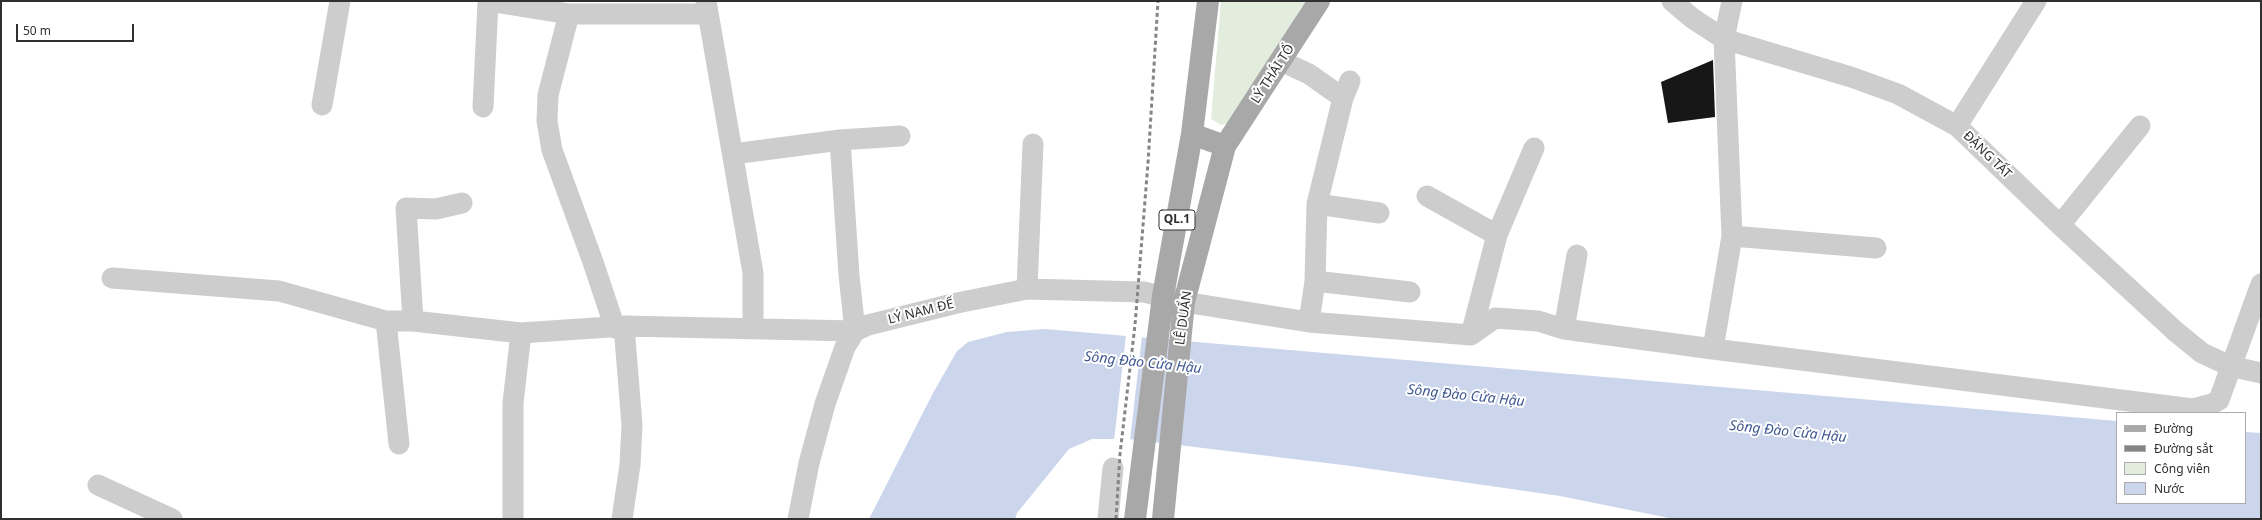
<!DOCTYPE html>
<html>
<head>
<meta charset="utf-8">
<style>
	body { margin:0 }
	#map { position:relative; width:2262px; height:520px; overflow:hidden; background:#fff; font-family:"Noto Sans",sans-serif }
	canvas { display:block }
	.frame { position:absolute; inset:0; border:2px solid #303030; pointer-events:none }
	.legend { position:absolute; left:2116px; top:412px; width:130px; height:92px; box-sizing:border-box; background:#fff; border:1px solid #acacac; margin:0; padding:5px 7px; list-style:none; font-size:12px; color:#303030 }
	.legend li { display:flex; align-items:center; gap:8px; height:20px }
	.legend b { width:20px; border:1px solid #acacac }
	.scale { position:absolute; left:16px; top:24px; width:118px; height:18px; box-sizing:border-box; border:2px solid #303030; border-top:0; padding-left:5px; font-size:12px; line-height:14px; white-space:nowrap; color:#303030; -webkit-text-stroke:3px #fff; paint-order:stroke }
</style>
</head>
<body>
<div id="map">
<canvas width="2262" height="520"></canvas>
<div class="frame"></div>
<ul class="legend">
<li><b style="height:5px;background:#a8a8a8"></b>Đường</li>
<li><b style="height:5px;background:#858585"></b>Đường sắt</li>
<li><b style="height:11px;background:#e2edde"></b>Công viên</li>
<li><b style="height:11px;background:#cbd5ec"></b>Nước</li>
</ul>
<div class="scale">50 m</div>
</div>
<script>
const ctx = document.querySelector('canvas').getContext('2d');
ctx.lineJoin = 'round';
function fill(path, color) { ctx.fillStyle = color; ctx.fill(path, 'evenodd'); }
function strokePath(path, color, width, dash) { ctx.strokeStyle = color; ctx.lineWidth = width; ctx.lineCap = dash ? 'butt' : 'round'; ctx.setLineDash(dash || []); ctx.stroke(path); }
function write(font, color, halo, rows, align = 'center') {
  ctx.font = font + ' "Noto Sans",sans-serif'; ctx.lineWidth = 4; ctx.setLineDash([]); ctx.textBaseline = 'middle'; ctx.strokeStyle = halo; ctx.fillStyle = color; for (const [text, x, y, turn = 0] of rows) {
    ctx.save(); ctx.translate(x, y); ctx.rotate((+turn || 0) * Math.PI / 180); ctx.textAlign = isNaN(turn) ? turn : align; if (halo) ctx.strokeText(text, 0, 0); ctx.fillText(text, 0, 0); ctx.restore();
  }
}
const green = new Path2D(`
	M1221 1H1305L1229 123 1221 125 1211 119Z`);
const water = new Path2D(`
	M1045 329 2117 421V503H2245V432L2261 433V519H1674L1560 496 1351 466 1129 439H1092L1069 449 1017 513 1015 519H869L933 393 957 351 968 342 1007 332Z`);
const pier = new Path2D(`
	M1126 335 1142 336 1130 441H1114Z`);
const building = new Path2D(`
	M1713 60 1715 117 1668 123 1661 82Z`);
const minor = new Path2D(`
	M488 1 569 14H708
	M706 1 753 273V329
	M1672 1 1692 18 1724 39 1851 77 1898 94 1957 126 2060 225 2175 331 2202 353 2230 366 2261 373
	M569 14 548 95 547 121 552 150 593 262 615 328
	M1281 61 1309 74 1343 98
	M322 105 340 1
	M483 107 488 2
	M1957 126 2036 1
	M733 154 840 140 900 136
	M1427 196 1497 235
	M1317 204 1379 213
	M2060 225 2140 126
	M1732 236 1876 248
	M112 278 279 291 386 321H413L521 333 624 326 855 331 849 275 840 140
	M1315 281 1410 292
	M1027 289 1033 144
	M386 321 399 444
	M413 321 406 208 436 209 462 203
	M1309 322 1315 281 1317 204 1343 98 1350 81
	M1564 329 1577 255
	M1471 335 1497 235 1534 148
	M1713 349 1732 236 1724 39 1732 1
	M98 485 172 519
	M513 519V403L521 333
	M622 519 630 465 632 425 624 326
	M798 519 809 463 825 404 845 347 855 331 868 325 957 303 1027 289 1144 292 1184 302 1309 322 1471 335 1495 318 1538 321 1564 329 1713 349 2193 409 2212 404 2219 400 2261 284
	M1108 519 1113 468`);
const major = new Path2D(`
	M1192 134 1225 146
	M1135 519 1163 296 1192 134 1208 1
	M1163 519 1184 302 1225 146 1319 1`);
const rail = new Path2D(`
	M1116 519 1120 454 1135 325 1148 163 1158 1`);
const shields = [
	[1177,220,36]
];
const shieldNames = [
	["QL.1",1177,220]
];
const streetNames = [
	["LÝ THÁI TỔ",1273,74,-57],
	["ĐẶNG TẤT",1987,155,44],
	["LÝ NAM ĐẾ",921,312,-14],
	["LÊ DUẨN",1184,318,-82]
];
const waterNames = [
	["Sông Đào Cửa Hậu",1143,363,6],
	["Sông Đào Cửa Hậu",1466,396,6],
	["Sông Đào Cửa Hậu",1788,432,6]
];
fill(green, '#e2edde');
fill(water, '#cbd5ec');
fill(pier, '#fff');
fill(building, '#171717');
strokePath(minor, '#cdcdcd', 21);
strokePath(major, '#a8a8a8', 22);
strokePath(rail, '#858585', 3, [4, 3]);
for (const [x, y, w] of shields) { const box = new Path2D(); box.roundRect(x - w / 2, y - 10, w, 20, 3); ctx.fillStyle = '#fff'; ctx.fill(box); strokePath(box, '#303030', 1); }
write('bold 12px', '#303030', null, shieldNames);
write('13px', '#303030', '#fff', streetNames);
write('italic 14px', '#3e5892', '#fff', waterNames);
</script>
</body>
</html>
